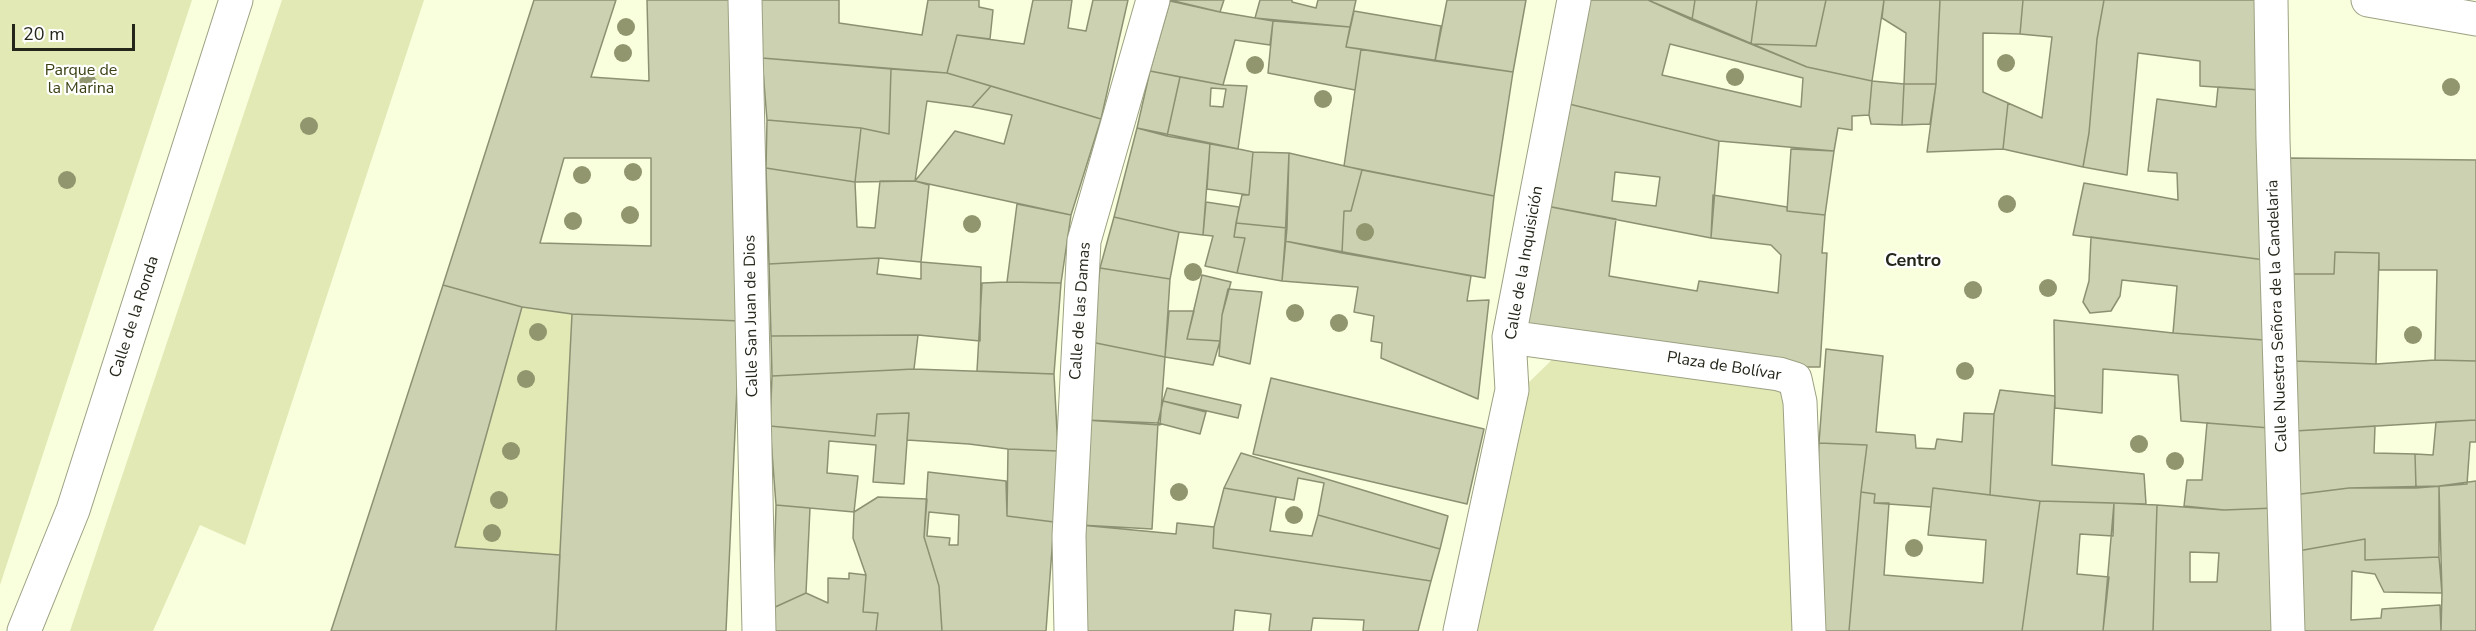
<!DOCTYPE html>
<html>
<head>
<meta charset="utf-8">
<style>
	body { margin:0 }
	#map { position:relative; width:2476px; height:631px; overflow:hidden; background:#f9fedd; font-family:"Nunito Sans",sans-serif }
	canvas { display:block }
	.scale { position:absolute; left:12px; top:24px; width:123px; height:27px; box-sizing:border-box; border:3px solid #24261a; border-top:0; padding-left:8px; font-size:18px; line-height:21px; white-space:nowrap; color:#24261a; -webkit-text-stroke:4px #fff; paint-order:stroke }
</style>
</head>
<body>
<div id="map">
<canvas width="2476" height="631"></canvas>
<div class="scale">20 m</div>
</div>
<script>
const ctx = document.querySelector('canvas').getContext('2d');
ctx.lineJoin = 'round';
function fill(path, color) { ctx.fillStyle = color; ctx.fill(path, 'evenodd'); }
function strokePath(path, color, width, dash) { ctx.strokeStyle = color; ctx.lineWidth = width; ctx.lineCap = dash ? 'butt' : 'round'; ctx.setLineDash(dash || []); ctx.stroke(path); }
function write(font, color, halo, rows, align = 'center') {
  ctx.font = font + ' "Nunito Sans",sans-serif'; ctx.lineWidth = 4.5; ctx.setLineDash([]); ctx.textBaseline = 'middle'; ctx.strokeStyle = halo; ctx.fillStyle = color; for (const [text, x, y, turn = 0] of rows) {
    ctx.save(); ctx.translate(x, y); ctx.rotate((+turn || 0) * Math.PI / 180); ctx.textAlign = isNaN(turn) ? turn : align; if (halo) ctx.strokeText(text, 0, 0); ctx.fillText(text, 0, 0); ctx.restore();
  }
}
const green = new Path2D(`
	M0 0H192L0 585Z
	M282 0H424L245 545 200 525 153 631H70Z
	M522 307 572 314 560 555 455 547Z
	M1560 352 1794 392 1799 631H1472L1524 387Z`);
const building = new Path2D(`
	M534 0H616L591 77 649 81 647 0H734L740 321 572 314 522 307 443 285ZM564 158H651V246L540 243Z
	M760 0H839V23L922 35 928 0H979V7L993 10 990 39 957 35 947 73 762 58Z
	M1033 0H1072L1068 28 1086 31 1093 0H1128L1101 119 947 73 957 35 1024 44Z
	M1170 0H1224L1220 12Z
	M1260 0H1292V2L1316 8 1318 0H1356L1350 27 1255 18Z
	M1447 0H1526L1513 72 1435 61Z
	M1582 0H1648L1807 67 1872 81 1869 115 1852 116V130L1838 128 1834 151 1719 141 1561 102ZM1670 44 1803 78 1801 107 1662 75Z
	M1648 0H1695L1692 20Z
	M1695 0H1757L1751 44 1692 20Z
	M1757 0H1826L1816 46 1751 44Z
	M1826 0H1884L1872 81 1807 67 1751 44 1816 46Z
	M1884 0H1940L1936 84H1904L1906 33 1882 18Z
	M1940 0H2023L2020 34 1983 33V92L2008 103 2003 149 1927 152 1936 84Z
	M2023 0H2104L2097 39 2089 133 2083 167 2003 149 2008 103 2042 118 2052 37 2020 34Z
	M2104 0H2264L2260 90 2200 86V61L2138 53 2127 175 2083 167 2089 133 2097 39Z
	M1170 1 1220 12 1273 21 1270 45 1235 40 1223 85 1150 71Z
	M1354 11 1441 26 1435 61 1346 47Z
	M1273 21 1350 27 1346 47 1361 49 1355 90 1268 73Z
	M1361 49 1513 72 1494 196 1344 166Z
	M762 58 891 69 889 134 861 128 767 120Z
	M891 69 947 73 991 86 972 107 927 101 915 181 855 182 861 128 889 134Z
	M1150 71 1180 77 1167 136 1137 128Z
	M1180 77 1223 85 1247 86 1238 149 1167 136ZM1211 88 1226 89 1223 107 1210 106Z
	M1872 81 1904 84 1902 125 1871 124 1869 115Z
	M1904 84H1936L1930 124 1902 125Z
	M991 86 1101 119 1071 215 915 181 955 131 1004 144 1012 115 972 107Z
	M2218 87 2260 90 2265 260 2073 235 2084 183 2178 200 2177 173 2148 171 2157 99 2216 107Z
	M1561 102 1719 141 1711 238 1541 205ZM1615 172 1660 177 1656 206 1612 201Z
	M767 120 861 128 855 182 766 168Z
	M1137 128 1210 143 1203 235 1179 232 1114 217Z
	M1210 143 1253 152 1249 195 1207 189Z
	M1791 149 1834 151 1825 215 1787 211Z
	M1253 152 1289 153 1287 228 1236 223 1242 195H1249Z
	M1289 153 1362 170 1351 211H1344L1342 253 1285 241Z
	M2289 158 2476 160V361L2435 360 2437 270H2379V253L2335 252 2334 274H2291Z
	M766 168 855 182 857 227 875 228 880 181H915L929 185 921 262 879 258 769 264Z
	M1362 170 1494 196 1485 278 1342 253 1344 211H1351Z
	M1713 195 1787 207V211L1825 215 1822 253H1827L1820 367H1778L1523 325 1541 205 1616 219 1609 276 1697 291 1699 281 1778 293 1781 255 1771 245 1711 238Z
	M1206 202 1239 207 1234 237 1245 238 1237 273 1205 266 1213 236 1203 235Z
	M1017 204 1071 215 1061 283 1007 282Z
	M1114 217 1179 232 1170 279 1100 268Z
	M1236 223 1287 228 1282 281 1237 273 1245 238 1234 237Z
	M2091 237 2265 260 2264 340 2173 333 2177 286 2122 280 2120 296 2111 311 2090 313 2083 302 2089 281Z
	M1285 241 1471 276 1467 301 1489 300 1478 399 1381 358 1382 343 1371 341 1374 316 1354 312 1358 287 1282 281Z
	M2335 252 2379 253 2376 364 2294 361 2291 274H2334Z
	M879 258 877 274 921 279V262L981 267 980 341 918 335 771 336 769 264Z
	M1100 268 1170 279 1165 357 1091 342Z
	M1202 275 1231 282 1222 315 1220 341 1187 339Z
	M1007 282 1061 283 1054 374 977 371 982 283Z
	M443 285 522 307 455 547 560 555 556 631H331Z
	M1228 289 1262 292 1250 364 1219 356 1222 315Z
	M1169 311H1194L1187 339 1220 341 1213 365 1165 357Z
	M572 314 740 321 726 631H556Z
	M2054 320 2173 333 2264 340 2270 428 2181 421 2178 375 2103 369 2102 413 2055 408Z
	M918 335 914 369 772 376 771 336Z
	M1091 342 1165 357 1160 425 1085 420Z
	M1826 349 1883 356 1876 432 1915 435 1916 448 1935 449 1937 439 1962 442 1964 413 1994 414 1990 495 1933 488 1931 507 1874 503 1875 494 1861 492 1867 445 1819 443Z
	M2435 360 2476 361V420L2295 431 2294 361 2376 364Z
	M914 369 1054 374 1058 451 1008 449 969 444 907 440 909 413 877 414 875 436 770 426 772 376Z
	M1271 378 1484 429 1467 504 1253 454Z
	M1167 388 1241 405 1238 418 1163 401Z
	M2000 390 2055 396 2052 465 2144 474 2146 504 2040 501 1990 495 1994 414Z
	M1163 401 1206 412 1200 434 1158 423Z
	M909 413 904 484 873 482 876 445 829 441 827 473 858 476 854 512 776 505 770 426 875 436 877 414Z
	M1085 420 1158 423 1152 529 1080 525Z
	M2476 420V442H2470L2467 484 2416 488 2415 454 2433 455 2436 422Z
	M2207 423 2270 428 2275 508 2224 510 2184 506 2187 480H2202Z
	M2375 426 2374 453 2415 454 2416 488H2349L2293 495 2295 431Z
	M1819 443 1867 445 1861 492 1849 631H1811Z
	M1008 449 1058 451 1054 522 1007 516Z
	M1241 453 1448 516 1440 549 1318 515 1324 483 1298 478 1294 500 1224 488Z
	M928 472 1006 481 1007 516 1054 522 1046 631H942L939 586 924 537ZM929 512 959 515 958 545H949L950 538 927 536Z
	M2476 481V631H2441L2442 593 2439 486Z
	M2439 486V557L2365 560V539L2298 551 2293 495 2349 488Z
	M1224 488 1276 497 1270 531 1312 536 1318 515 1440 549 1431 581 1213 548 1214 527Z
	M1933 488 2040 501 2022 631H1849L1861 492 1875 494 1874 503H1889L1884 575 1983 583 1986 540 1928 535Z
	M878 497 927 499 924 537 939 586 942 631H876L878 613 863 612 866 575 853 538 854 512Z
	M2040 501 2114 503 2113 536 2080 534 2077 574 2109 577 2103 631H2022Z
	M2114 503 2157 505 2153 631H2103Z
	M776 505 810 508 806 593 773 608Z
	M2157 505 2224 510 2275 508 2278 631H2153ZM2190 552 2219 553 2217 582H2190Z
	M1177 523 1214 527 1213 548 1431 581 1418 631H1363L1364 620 1313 618 1311 631H1269L1271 614 1235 610 1233 631H1079L1080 525 1176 534Z
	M2365 539V560L2439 557 2442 593 2384 592 2375 574 2352 571 2351 620 2381 618 2382 609 2440 605 2441 631H2302L2298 551Z
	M849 573 866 575 863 612 878 613 876 631H773V608L806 593 828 603V578L849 579Z`);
const minor = new Path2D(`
	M745 0 759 631
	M2271 0 2273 139 2288 631
	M2368 0 2476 19
	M1509 337 1779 374 1795 379 1800 402 1809 631
	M24 631 73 510 236 0
	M1071 631 1069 536 1084 241 1153 0
	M1460 631 1512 390 1509 337 1574 0`);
const trees = [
	[626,27],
	[623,53],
	[2006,63],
	[1255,65],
	[1735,77],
	[88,83],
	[2451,87],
	[1323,99],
	[309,126],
	[633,172],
	[582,175],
	[67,180],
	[2007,204],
	[630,215],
	[573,221],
	[972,224],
	[1365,232],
	[1193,272],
	[2048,288],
	[1973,290],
	[1295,313],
	[1339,323],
	[538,332],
	[2413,335],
	[1965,371],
	[526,379],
	[2139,444],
	[511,451],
	[2175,461],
	[1179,492],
	[499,500],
	[1294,515],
	[492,533],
	[1914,548]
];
const parkNames = [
	["Parque de",81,71],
	["la Marina",81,89]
];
const streetNames = [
	["Calle de la Inquisición",1525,263,-80],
	["Calle de las Damas",1081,311,-86],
	["Calle San Juan de Dios",752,316,-91],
	["Calle Nuestra Señora de la Candelaria",2278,316,-92],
	["Calle de la Ronda",135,317,-72],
	["Plaza de Bolívar",1724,367,9]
];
const neighbourhoodNames = [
	["Centro",1913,262]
];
fill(green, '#e2e9b5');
fill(building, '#ccd1b1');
strokePath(building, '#8d9173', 1.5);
strokePath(minor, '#9da183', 35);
strokePath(minor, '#fff', 33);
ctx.fillStyle = '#91966e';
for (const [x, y] of trees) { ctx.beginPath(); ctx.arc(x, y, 9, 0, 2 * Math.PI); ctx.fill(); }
write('16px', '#3c4013', '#fff', parkNames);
write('16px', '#24261a', '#fff', streetNames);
write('bold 18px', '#24261a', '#fff', neighbourhoodNames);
</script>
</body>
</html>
